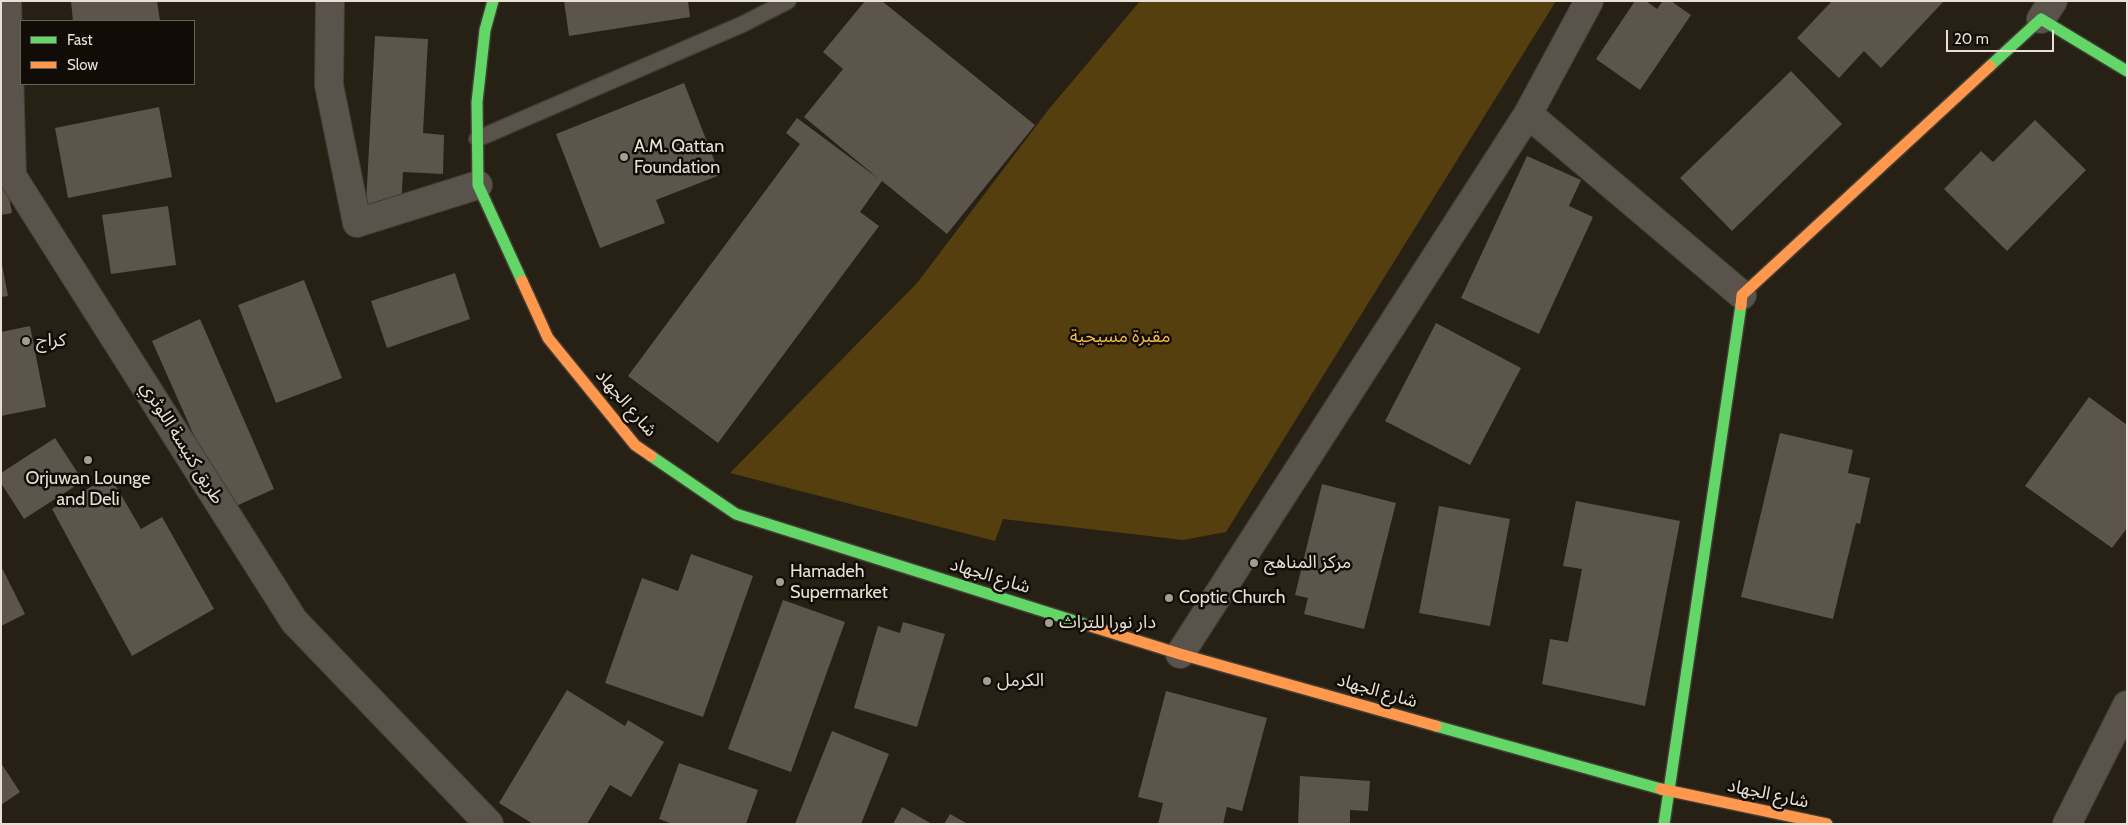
<!DOCTYPE html>
<html>
<head>
<meta charset="utf-8">
<style>
	body { margin:0 }
	#map { position:relative; width:2128px; height:825px; overflow:hidden; background:#262015; font-family:Cabin,sans-serif }
	canvas { display:block }
	.frame { position:absolute; inset:0; border:2px solid #e8e0d4; pointer-events:none }
	.legend { position:absolute; left:20px; top:20px; width:175px; height:65px; box-sizing:border-box; background:#110c05; border:1px solid #676158; margin:0; padding:6px 9px; list-style:none; font-size:15px; color:#e8e0d4 }
	.legend li { display:flex; align-items:center; gap:10px; height:25px }
	.legend b { width:25px; border:1px solid #676158 }
	.scale { position:absolute; left:1946px; top:30px; width:108px; height:22px; box-sizing:border-box; border:2px solid #e8e0d4; border-top:0; padding-left:6px; font-size:15px; line-height:18px; white-space:nowrap; color:#e8e0d4; -webkit-text-stroke:4px #110c05; paint-order:stroke }
</style>
</head>
<body>
<div id="map">
<canvas width="2128" height="825"></canvas>
<div class="frame"></div>
<ul class="legend">
<li><b style="height:6px;background:#63d668"></b>Fast</li>
<li><b style="height:6px;background:#ff974d"></b>Slow</li>
</ul>
<div class="scale">20 m</div>
</div>
<script>
const ctx = document.querySelector('canvas').getContext('2d');
ctx.lineJoin = 'round';
function fill(path, color) { ctx.fillStyle = color; ctx.fill(path, 'evenodd'); }
function strokePath(path, color, width, dash) { ctx.strokeStyle = color; ctx.lineWidth = width; ctx.lineCap = dash ? 'butt' : 'round'; ctx.setLineDash(dash || []); ctx.stroke(path); }
function write(font, color, halo, rows, align = 'center') {
  ctx.font = font + ' Cabin,"Noto Sans Arabic",sans-serif'; ctx.lineWidth = 5; ctx.setLineDash([]); ctx.textBaseline = 'middle'; ctx.strokeStyle = halo; ctx.fillStyle = color; for (const [text, x, y, turn = 0] of rows) {
    ctx.save(); ctx.translate(x, y); ctx.rotate((+turn || 0) * Math.PI / 180); ctx.textAlign = isNaN(turn) ? turn : align; if (halo) ctx.strokeText(text, 0, 0); ctx.fillText(text, 0, 0); ctx.restore();
  }
}
const green = new Path2D(`
	M1140 1H1556L1226 532 1183 540 1003 519 995 541 730 473 917 283 1049 109Z`);
const building = new Path2D(`
	M71 1H157L160 21H73Z
	M564 1H688L690 17 569 36Z
	M865 1H882L1035 125 947 234 882 181 860 212 879 226 718 443 628 376 800 144 786 133 797 118 879 179 804 117 843 69 823 52Z
	M1635 1H1646L1657 9 1663 1H1671L1691 15 1640 90 1596 59Z
	M1832 1H1944L1881 68 1864 51 1839 78 1797 38Z
	M375 36 428 39 423 133 444 135 443 174 403 172 401 206 366 204Z
	M1791 71 1842 124 1732 231 1680 178Z
	M684 83 720 175 656 200 665 223 600 248 556 134Z
	M159 107 172 177 68 198 55 128Z
	M2035 120 2086 170 2007 251 1944 189 1981 151 1993 162Z
	M1 154 12 213 1 215Z
	M1527 156 1581 180 1569 206 1593 217 1539 334 1461 298Z
	M168 206 176 265 111 274 102 215Z
	M1 259 8 296 1 297Z
	M455 273 470 319 387 348 371 301Z
	M304 280 342 378 276 403 238 305Z
	M200 319 274 489 227 510 152 341Z
	M1436 323 1521 368 1470 465 1385 421Z
	M30 326 46 407 1 416V332Z
	M2089 397 2127 425V528L2112 548 2025 486Z
	M1780 433 1853 450 1848 473 1870 478 1860 524 1856 523 1833 619 1741 597Z
	M55 438 83 481 24 519 1 483V473Z
	M110 476 141 529 162 517 214 609 132 656 52 509Z
	M1322 484 1396 503 1364 629 1304 614 1308 598 1295 595Z
	M1576 501 1680 521 1645 706 1542 684 1550 639 1568 642 1582 569 1563 566Z
	M1439 506 1510 519 1490 626 1419 613Z
	M691 554 753 576 703 717 605 683 642 578 678 591Z
	M1 566 25 614 1 626Z
	M783 600 845 622 791 772 728 749Z
	M903 622 945 634 917 727 854 708 878 626 900 633Z
	M567 690 625 726 628 720 664 742 631 797 610 785 587 824H533L499 803Z
	M1166 691 1267 718 1242 811 1227 807 1223 824H1158L1163 803 1138 797Z
	M832 731 889 754 861 824H795Z
	M1 763 20 792 1 805Z
	M679 763 758 790 746 824H673L659 819Z
	M1300 776 1370 781 1368 811 1350 810V824H1298Z
	M902 807 932 824H893Z
	M950 814 968 824H944Z`);
const lane = new Path2D(`
	M477 139 743 24 788 1`);
const street = new Path2D(`
	M7 1 12 176 294 621 489 824
	M330 1 329 85 357 223 478 185
	M2041 19 2053 1
	M1528 114 1589 1
	M1180 654 1528 114 1742 295
	M2067 824 2127 705`);
const fast = new Path2D(`
	M493 1 485 30 477 102 478 185 522 281
	M1990 66 2041 19 2127 71
	M651 456 736 514 1087 625
	M1436 726 1661 789
	M1664 824 1741 305`);
const slow = new Path2D(`
	M522 281 548 338 635 445 651 456
	M1741 305 1742 295 1990 66
	M1087 625 1180 654 1436 726
	M1661 789 1827 824`);
const markers = [
	[624,157,5,"#a49d91"],
	[26,341,5,"#a49d91"],
	[88,460,5,"#a49d91"],
	[1254,563,5,"#a49d91"],
	[780,582,5,"#a49d91"],
	[1169,598,5,"#a49d91"],
	[1049,623,5,"#a49d91"],
	[987,681,5,"#a49d91"]
];
const poiNames = [
	["A.M. Qattan",634,147],
	["Foundation",634,168],
	["كراج",36,341],
	["Orjuwan Lounge",88,479,"center"],
	["and Deli",88,500,"center"],
	["مركز المناهج",1264,563],
	["Hamadeh",790,572],
	["Supermarket",790,593],
	["Coptic Church",1179,598],
	["دار نورا للتراث",1059,623],
	["الكرمل",997,681]
];
const parkNames = [
	["مقبرة مسيحية",1120,337]
];
const streetNames = [
	["شارع الجهاد",626,403,49],
	["طريق كنيسة اللوثري",182,443,58],
	["شارع الجهاد",990,576,17],
	["شارع الجهاد",1377,691,16],
	["شارع الجهاد",1768,794,12]
];
fill(green, '#563f0e');
fill(building, '#5b554c');
strokePath(lane, '#423d35', 18);
strokePath(street, '#423d35', 30);
strokePath(fast, '#423d35', 14);
strokePath(slow, '#423d35', 14);
strokePath(lane, '#59534c', 15);
strokePath(street, '#59534c', 28);
strokePath(fast, '#63d668', 11);
strokePath(slow, '#ff974d', 11);
for (const [x, y, r, color] of markers) { const dot = new Path2D(); dot.arc(x, y, r, 0, 2 * Math.PI); ctx.fillStyle = color; ctx.fill(dot); strokePath(dot, '#110c05', 2); }
write('18px', '#e8e0d4', '#110c05', poiNames, 'left');
write('18px', '#f4ba46', '#110c05', parkNames);
write('18px', '#e8e0d4', '#110c05', streetNames);
</script>
</body>
</html>
